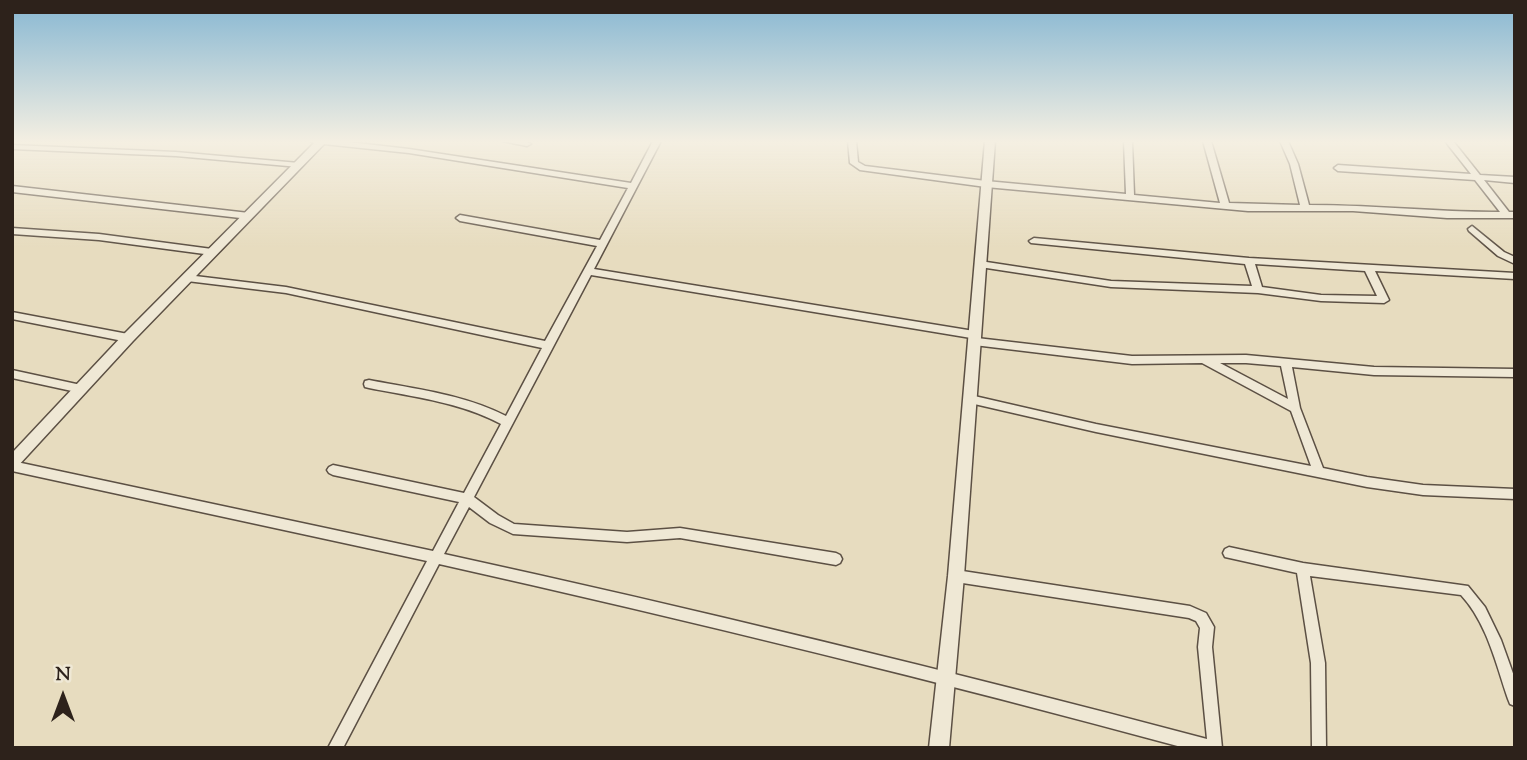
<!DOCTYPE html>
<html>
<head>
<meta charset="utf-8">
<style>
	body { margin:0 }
	#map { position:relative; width:1527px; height:760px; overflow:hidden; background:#e7dcbf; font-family:"Sorts Mill Goudy",serif }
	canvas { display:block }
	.frame { position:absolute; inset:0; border:14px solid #2d221b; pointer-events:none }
	.north { position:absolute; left:28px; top:662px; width:70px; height:70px; -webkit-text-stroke:5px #efe8d5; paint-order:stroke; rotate:0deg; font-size:19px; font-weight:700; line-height:28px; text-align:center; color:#2d221b }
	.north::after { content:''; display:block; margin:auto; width:24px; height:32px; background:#2d221b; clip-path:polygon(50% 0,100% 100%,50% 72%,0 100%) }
</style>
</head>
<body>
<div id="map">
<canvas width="1527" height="760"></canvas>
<div class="frame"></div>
<div class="north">N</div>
</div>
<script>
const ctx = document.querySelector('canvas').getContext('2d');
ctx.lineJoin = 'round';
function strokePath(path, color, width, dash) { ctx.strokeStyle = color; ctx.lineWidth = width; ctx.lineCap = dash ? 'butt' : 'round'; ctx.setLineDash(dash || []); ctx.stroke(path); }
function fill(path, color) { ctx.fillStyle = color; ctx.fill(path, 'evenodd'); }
const minor = new Path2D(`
	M310 141H340L409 149 631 183 653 141H661L594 269 974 331 979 335 977 338 1132 356 1246 355 1374 367 1515 369V377L1374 375 1292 367 1300 408 1323 468 1367 477 1423 485 1515 489V499L1423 495 1367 487 1096 432 970 403 966 402 965 399 966 396 970 395 1096 424 1311 466 1291 411 1202 363 1132 364 974 345 969 341 971 338 591 275 474 497 498 515 514 524 627 532 680 528 836 553 840 555 842 559 840 563 836 565 680 538 627 542 513 534 490 523 469 507 444 554C700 610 954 672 1207 739L1198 647 1200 628 1196 621 1189 618 956 582 952 580 950 576 952 572 956 570 1190 606 1206 613 1214 627 1212 647 1222 748H1185C938 681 689 620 439 564L343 748H328L427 561 12 471V461L433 551 459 502 333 475 329 473 327 470 329 467 333 465 464 493 501 424C460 402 414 397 369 388L365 387 364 384 365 381 369 380C415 389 463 394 506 416L542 348 286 293 187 281 182 278 187 275 286 287 545 341 597 246 460 221 456 218 460 215 600 240 628 188 409 153 314 143ZM1220 363H1246L1281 366 1288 399Z
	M502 141H525L531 144 527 146Z
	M848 141H856L858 162 865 166 986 181 1126 194 1124 141H1132L1134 195 1220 203 1203 141H1211L1229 203 1300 205 1290 164 1280 141H1288L1298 164 1309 205C1373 205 1436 212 1500 212L1475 180 1338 171 1334 168 1338 165 1471 174 1445 141H1453L1480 175 1515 177V183L1484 180 1509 212H1515V218H1447L1353 211H1248L986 187 860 170 850 163Z
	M12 145 176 152 299 163 303 165 299 167 176 156 12 149Z
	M12 186 249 213 253 216 249 219 12 192Z
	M1472 226 1504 252 1515 257V264L1498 256 1469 231 1468 229Z
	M12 228 99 234 212 249 217 252 212 255 99 240 12 234Z
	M1034 238 1249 258 1515 273V279L1375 271 1389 300 1384 303 1321 301 1258 293 1111 287 980 267 975 264 980 261 1111 281 1252 286 1245 264 1031 243 1029 241ZM1255 264 1365 271 1377 296 1321 295 1262 287Z
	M12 312 128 334 133 338 128 342 12 319Z
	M12 370 81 385 85 386 86 389 85 392 81 393 12 378Z
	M1229 547 1303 563 1468 586 1485 607 1501 640 1515 679V706L1510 704 1508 699C1496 664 1487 623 1461 595L1310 576 1325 663 1326 748H1312L1311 663 1297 573 1225 557 1223 553 1225 549Z`);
const tertiary = new Path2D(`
	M316 141H327L133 341 17 467 12 469V453L123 335Z
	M985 141H995L964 576 949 748H929L948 576Z`);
strokePath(minor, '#5c5044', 3);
strokePath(tertiary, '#5c5044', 3);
fill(minor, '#efe8d5');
fill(tertiary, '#efe8d5');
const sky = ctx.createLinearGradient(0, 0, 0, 248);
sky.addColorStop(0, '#87b7d2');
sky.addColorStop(0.57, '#f4efe2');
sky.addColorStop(1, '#f4efe200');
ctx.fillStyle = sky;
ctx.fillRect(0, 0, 1527, 248);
</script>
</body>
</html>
